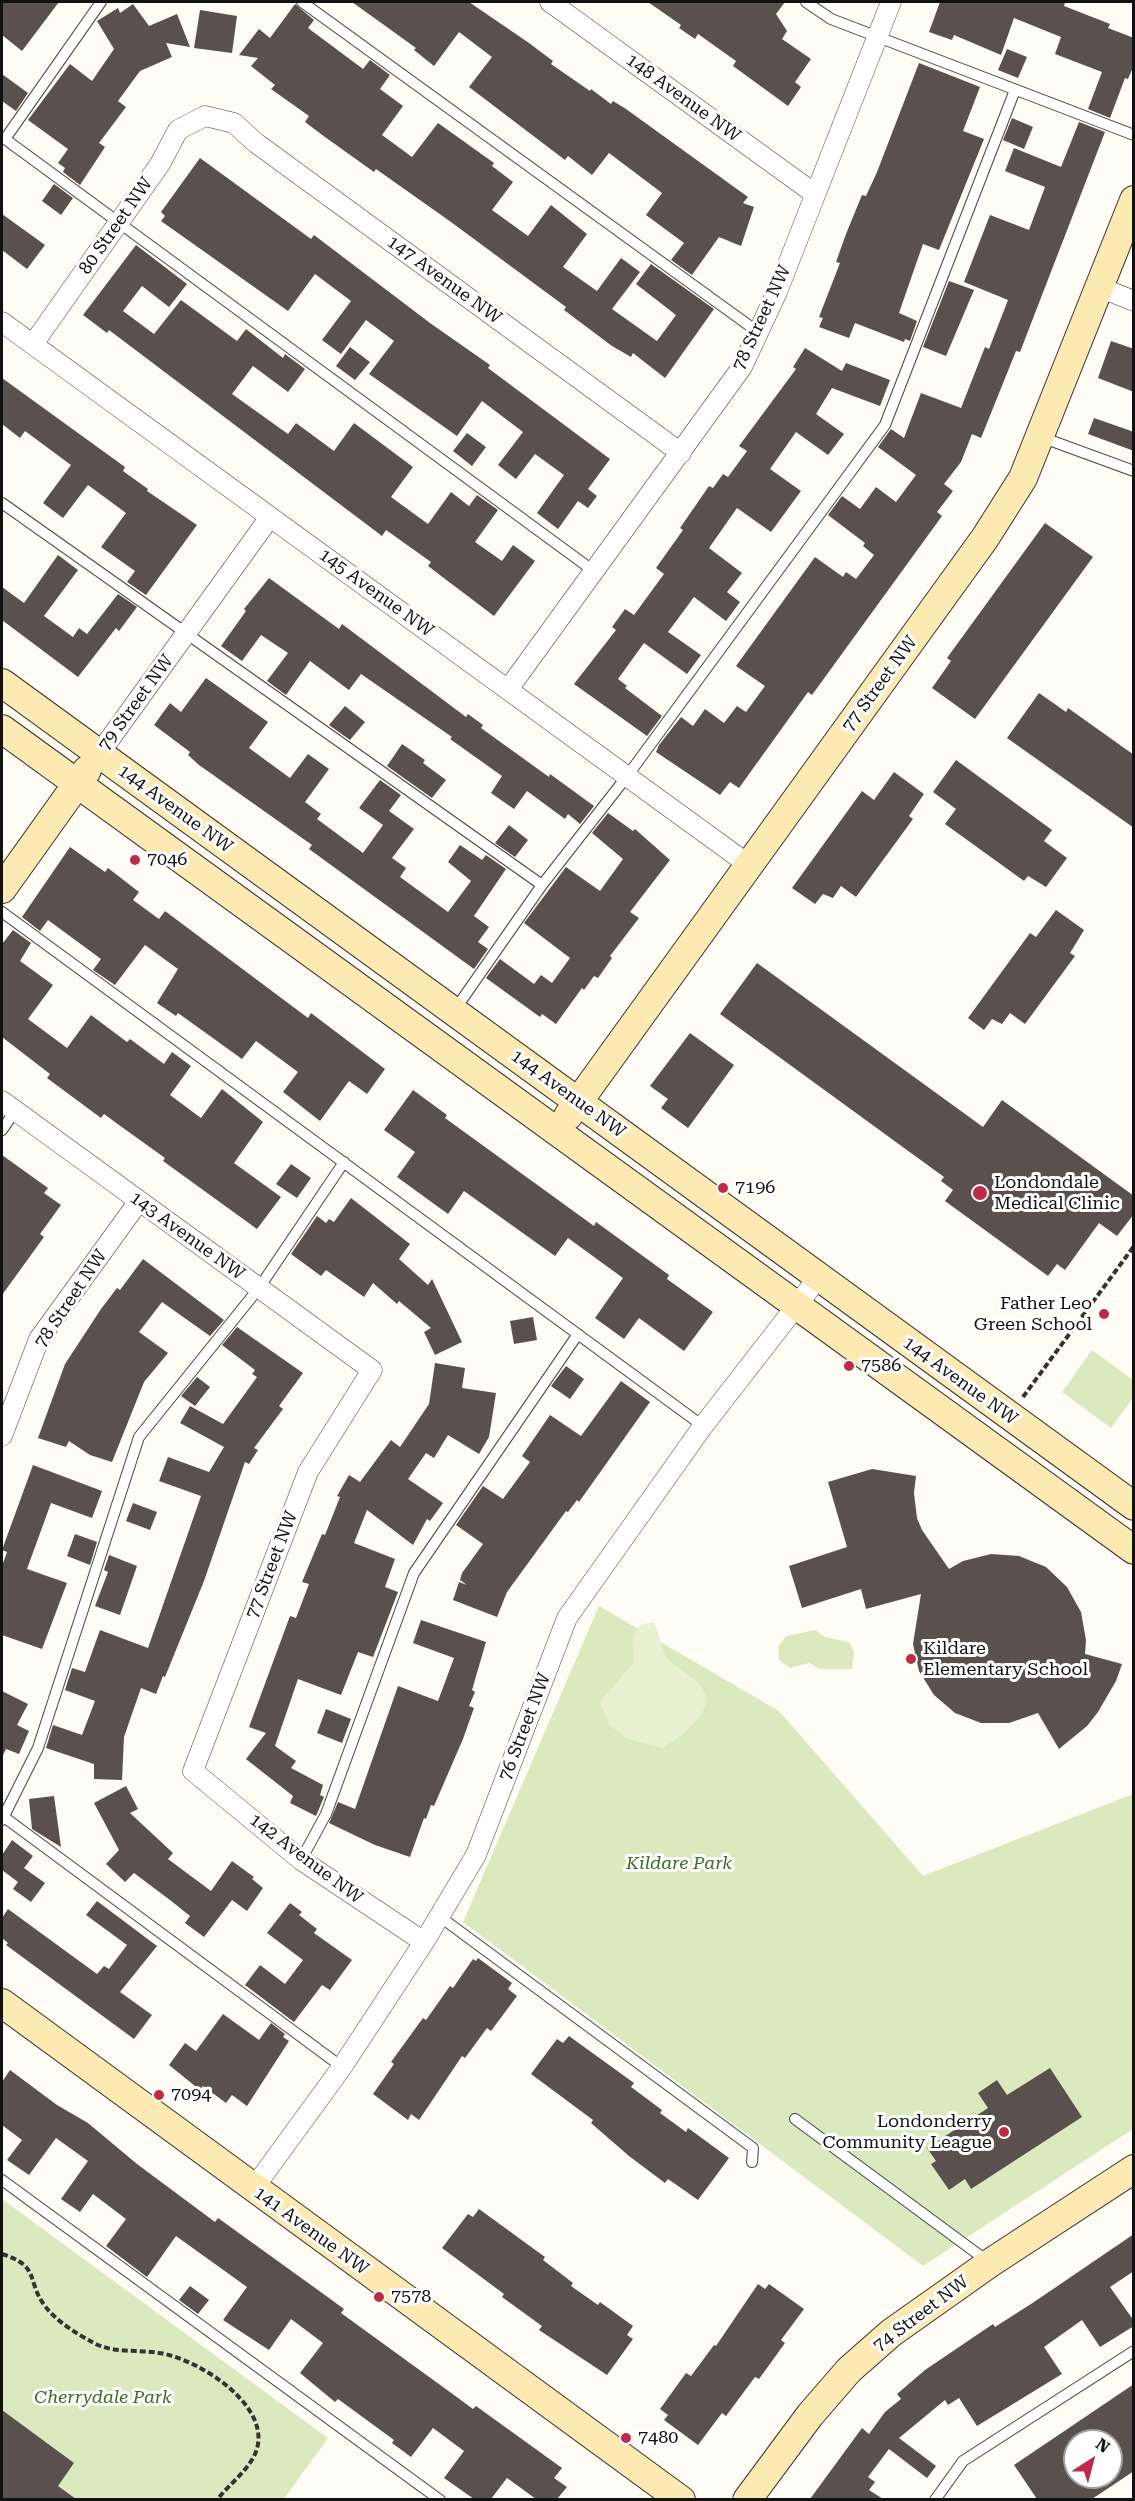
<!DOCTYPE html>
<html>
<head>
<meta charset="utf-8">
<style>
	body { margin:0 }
	#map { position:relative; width:1135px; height:2501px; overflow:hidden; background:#fffbf5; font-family:"Roboto Serif",serif }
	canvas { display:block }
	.frame { position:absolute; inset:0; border:3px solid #111; pointer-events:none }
	.north { position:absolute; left:1063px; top:2429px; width:60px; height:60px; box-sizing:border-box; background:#fff; border:2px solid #a0a0a0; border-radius:50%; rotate:36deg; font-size:16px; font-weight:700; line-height:24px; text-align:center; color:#111 }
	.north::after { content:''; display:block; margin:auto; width:21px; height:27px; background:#c02a47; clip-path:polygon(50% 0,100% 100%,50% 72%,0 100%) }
</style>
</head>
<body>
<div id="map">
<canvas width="1135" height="2501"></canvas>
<div class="frame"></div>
<div class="north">N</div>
</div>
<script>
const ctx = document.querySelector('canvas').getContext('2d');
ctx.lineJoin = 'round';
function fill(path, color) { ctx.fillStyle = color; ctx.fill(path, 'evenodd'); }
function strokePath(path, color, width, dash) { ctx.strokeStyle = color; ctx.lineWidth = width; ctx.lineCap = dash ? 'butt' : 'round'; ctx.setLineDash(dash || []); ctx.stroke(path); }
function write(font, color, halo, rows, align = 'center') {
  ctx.font = font + ' "Roboto Serif",serif'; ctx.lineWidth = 6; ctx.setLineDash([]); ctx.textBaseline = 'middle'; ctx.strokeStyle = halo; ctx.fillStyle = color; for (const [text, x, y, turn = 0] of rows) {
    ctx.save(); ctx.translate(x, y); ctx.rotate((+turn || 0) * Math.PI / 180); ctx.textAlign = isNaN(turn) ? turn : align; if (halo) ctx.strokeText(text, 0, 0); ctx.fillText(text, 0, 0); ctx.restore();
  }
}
const green = new Path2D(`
	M1092 1350 1133 1380V1398L1111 1428 1062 1392Z
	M599 1606 779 1711 923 1876 1133 1794V2129L923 2266 463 1922Z
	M815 1630 825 1637 849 1642 854 1652 852 1669H820L809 1663 790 1668 779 1660 778 1647 786 1636Z
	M2 2199 328 2438 284 2499H2Z`);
const pitch = new Path2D(`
	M653 1622C661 1633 659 1647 666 1657 675 1669 694 1675 702 1688 718 1712 680 1737 663 1748L630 1740 609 1725 600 1702 634 1662 633 1635 640 1625Z`);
const building = new Path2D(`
	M2 2H59L22 51 2 35Z
	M352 2H469L529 43 553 61 551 64 590 91 591 89 611 104 613 101 626 109 748 197 743 203 754 207 741 246 719 237 692 275 671 260 684 243 646 215 662 193 609 153 592 175 568 156 565 160 469 87 492 57 459 32 434 66 414 50 416 48Z
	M648 2H785L776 14 787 31 782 39 811 59 795 82 801 87 788 106 733 66 736 61 698 34 695 39 679 28 681 25Z
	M940 2H1065L1064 6 1110 24 1108 28 1134 38V65L1128 79 1125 78 1110 118 1088 109 1102 72 1055 54 1061 37 1014 18 1001 55 954 35 952 40 929 32Z
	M133 4 149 26 177 14 190 47 166 43 172 57 140 71 118 101 126 107 99 143 105 147 80 185 63 172 65 168 58 163 68 149 28 120 70 64 92 81 114 49 97 21 118 8 120 13Z
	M295 4 314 20 308 28 363 69 370 60 390 75 380 89 403 106 382 135 412 157 438 123 494 163 492 166 513 182 492 210 528 236 551 205 587 234 563 267 597 291 621 258 640 272 612 309 657 341 676 315 636 284 651 264 714 309 665 378 633 353 631 357 612 346 564 310 566 307 451 222 376 169 374 172 325 137 305 122 309 116 271 89 275 85 251 66 258 58 239 55 259 29 270 38Z
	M200 10 237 16 232 53 194 48Z
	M1007 49 1027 57 1018 78 998 70Z
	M919 63 980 87 963 131 984 139 939 250 923 244 916 264 899 313 917 321 910 341 905 339 904 342 855 323 849 338 819 327 823 318 819 317 840 263 836 262 846 234 862 195 866 196 877 172Z
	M2 74 28 93 16 111 2 101Z
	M1012 118 1033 127 1024 149 1003 140Z
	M1079 122 1105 132 1020 352 1016 351 981 438 972 434 961 462 944 484 953 491 937 512 942 516 812 695 808 692 739 788 730 782 720 795 656 752 659 745 681 717 693 726 705 709 724 723 737 706 746 712 765 686 736 666 815 557 843 577 846 572 856 579 874 555 863 546 865 543 828 515 842 496 860 509 876 487 896 502 916 475 878 447 891 429 904 438 921 393 961 408 985 347 989 349 1008 300 964 282 990 215 1029 230 1045 187 1005 171 1014 148 1061 167Z
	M200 158 311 239 314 235 430 323 490 365 488 368 610 459 588 489 597 496 588 508 578 501 558 529 537 513 564 475 535 454 516 479 498 465 523 432 482 401 457 436 369 374 394 341 366 320 341 354 322 340 351 301 315 274 288 311 161 221 165 216 161 212Z
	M54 184 73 198 61 215 42 201Z
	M2 214 45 245 27 269 2 250Z
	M136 245 187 284 169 307 142 286 123 311 154 334 181 300 237 341 246 329 283 358 285 354 305 369 288 392 253 366 232 394 288 434 296 423 334 451 354 423 413 467 391 497 428 524 451 492 469 506 477 495 498 510 475 542 502 561 513 545 535 561 494 616 428 566 431 562 386 530 382 536 109 330 107 333 83 315Z
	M949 281 974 290 946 356 923 347Z
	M1111 341 1134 349V392L1098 378Z
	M350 347 370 362 355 380 336 366Z
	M805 348 842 371 846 363 890 380 880 406 832 388 816 414 844 434 828 455 796 432 770 469 801 491 771 532 737 508 709 548 742 573 727 592 740 602 726 621 694 597 668 632 701 655 687 674 644 643 618 679 627 686 625 688 662 716 647 736 574 684 616 630 612 627 625 609 634 615 664 574 656 568 683 530 680 528 709 486 713 488 723 474 728 477 747 451 739 446 796 369 793 367Z
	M2 378 125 467 123 471 148 489 147 491 197 525 146 595 127 582 135 571 101 547 126 513 88 485 63 518 43 503 71 465 25 431 20 438 2 424Z
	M1094 418 1134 432V451L1088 434Z
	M467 433 486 447 472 466 453 451Z
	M1045 523 1093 557 975 719 932 688 951 661 947 658Z
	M58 555 78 570 44 616 73 637 79 628 87 634 118 594 137 607 119 631 116 628 78 677 2 620V587L24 603Z
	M269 578 339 629 342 624 466 717 468 714 483 725 481 728 549 777 550 774 594 806 580 824 568 814 565 819 527 791 514 809 491 793 502 776 450 739 452 737 361 674 349 690 310 661 286 695 267 681 288 653 261 635 242 661 221 646 246 611 244 609Z
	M206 678 268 722 249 748 290 778 308 754 329 769 305 802 321 814 317 819 363 853 383 825 359 808 380 780 401 795 389 811 414 829 392 858 406 868 400 877 448 912 471 881 448 862 460 845 482 860 486 855 506 869 474 916 489 927 478 942 488 949 474 969 309 849 312 845 199 765 188 755 190 752 154 725 170 703 181 712Z
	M1039 693 1066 712 1068 708 1134 755V828L1007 738Z
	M345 706 365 722 350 740 329 725Z
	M402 744 425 760 423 763 446 780 432 798 387 766Z
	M956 760 1052 830 1044 841 1067 858 1046 887 1028 876 1024 881 945 824 956 809 933 792Z
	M894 772 924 794 909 816 913 819 856 897 841 886 833 898 823 894 815 904 792 888 862 791 874 800Z
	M608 813 633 831 635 829 670 860 630 912 639 918 610 956 612 958 598 978 594 976 584 990 582 988 556 1024 542 1014 540 1017 486 978 500 959 534 984 541 975 552 983 570 958 524 923 566 867 600 891 623 859 592 833Z
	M509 825 528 840 515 857 495 843Z
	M70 847 105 872 108 868 139 892 133 900 159 919 165 911 308 1018 311 1013 385 1069 367 1094 349 1081 320 1121 283 1092 298 1072 256 1041 242 1059 178 1013 176 1016 157 1003 178 969 145 945 115 985 93 970 101 959 48 920 40 931 22 917Z
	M1056 910 1084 930 1070 953 1075 956 1025 1024 1010 1013 1002 1024 992 1019 984 1030 968 1018 1030 933 1036 937Z
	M13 930 31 943 20 961 53 985 28 1019 67 1048 91 1015 127 1042 130 1039 164 1064 172 1052 191 1066 170 1095 201 1118 222 1089 263 1122 234 1163 281 1197 257 1229 163 1161 165 1158 119 1125 104 1114 101 1118 47 1078 50 1074 2 1037V944Z
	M757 963 983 1127 1002 1100 1134 1196V1214L1117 1236 1099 1223 1065 1270 1057 1264 1048 1276 945 1201 953 1190 941 1181 944 1177 720 1014Z
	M690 1033 734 1065 688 1128 661 1108 668 1099 650 1086Z
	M413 1090 447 1115 445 1118 594 1226 596 1222 636 1251 669 1275 667 1279 713 1312 684 1351 639 1318 624 1339 595 1318 623 1278 568 1238 555 1256 464 1191 448 1214 397 1177 415 1152 384 1130Z
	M2 1155 48 1188 44 1193 61 1205 40 1234 44 1237 2 1295Z
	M291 1164 311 1178 297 1198 276 1184Z
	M351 1198 410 1244 399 1259 428 1285 432 1279 462 1342 435 1355 424 1332 431 1328 399 1301 397 1304 373 1283 364 1297 326 1270 321 1276 291 1254 317 1216 326 1223 329 1219 334 1222Z
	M143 1259 224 1320 210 1336 162 1302 139 1332 168 1353 144 1382 112 1462 90 1455 69 1441 66 1447 38 1438 65 1364 101 1309 117 1288 120 1290Z
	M533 1317 537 1340 514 1344 510 1321Z
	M237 1327 303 1373 279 1406 283 1409 254 1448 258 1450 249 1464 245 1462 204 1581 165 1677 163 1676 156 1694 141 1688 124 1737 122 1780 94 1779V1764L46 1748 53 1725 82 1735 95 1701 65 1690 72 1668 85 1672 100 1630 148 1648 201 1496 159 1481 168 1457 209 1472 224 1447 180 1423 190 1406 223 1424 257 1377 252 1374 255 1370 222 1345Z
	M435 1363 465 1368 462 1388 496 1393 489 1437 479 1454 448 1435 434 1458 426 1453 408 1479 443 1503 430 1521 427 1519 413 1545 367 1510 354 1543 395 1559 385 1587 398 1592 373 1657 358 1652 341 1695 298 1679 275 1746 296 1761 291 1768 323 1785 320 1795 324 1797 316 1816 290 1803 293 1796 246 1759 266 1733 249 1727 290 1616 296 1618 309 1584 302 1582 322 1534 325 1535 340 1497 337 1496 349 1475 360 1482 391 1440 400 1447 429 1404Z
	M566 1366 584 1379 570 1399 551 1386Z
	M197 1377 210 1387 195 1406 181 1396Z
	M621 1381 650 1402 579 1502 577 1500 568 1512 566 1511 507 1592 497 1617 453 1600 459 1582 467 1585 460 1580 462 1573 483 1544 456 1525 483 1486 503 1499 530 1462 522 1456 550 1415 581 1436Z
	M33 1465 102 1491 92 1518 51 1503 27 1569 67 1583 42 1649 2 1635V1566L7 1552 2 1550Z
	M872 1469 916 1476 914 1493 917 1518 922 1530 949 1569 963 1561 991 1554 1019 1556 1046 1567 1067 1587 1081 1612 1086 1640 1085 1654 1122 1664 1116 1681 1098 1712 1087 1726 1059 1749 1038 1713 1009 1723H981L955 1713 934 1695 919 1671 913 1644 921 1594 866 1609 861 1589 802 1608 789 1566 847 1547 828 1482Z
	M133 1503 157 1512 150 1530 126 1521Z
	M75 1534 97 1542 90 1565 67 1556Z
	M109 1555 137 1566 120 1615 95 1606 108 1572 104 1570Z
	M421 1620 486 1642 472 1690 475 1692 469 1706 474 1708 463 1739 434 1806 431 1805 426 1819 424 1818 410 1857 375 1845 329 1823 338 1802 355 1809 398 1686 438 1701 454 1658 413 1643Z
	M2 1691 28 1704 17 1725 29 1731 19 1754 6 1749 2 1757Z
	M326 1709 351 1719 342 1743 317 1733Z
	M126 1786 138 1809 130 1813 173 1853 168 1859 211 1891 232 1861 254 1877 252 1879 263 1888 247 1911 232 1900 204 1937 185 1923 190 1916 170 1900 134 1873 125 1882 106 1864 119 1850 94 1803Z
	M54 1796 61 1847 32 1829 29 1799Z
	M12 1840 33 1856 24 1868 45 1883 31 1902 13 1889 18 1882 2 1870V1855Z
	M97 1901 157 1946 120 1992 152 2015 134 2039 6 1945 8 1943 2 1938V1918L8 1909 97 1974 104 1966 109 1969 127 1945 86 1915Z
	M290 1903 302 1912 299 1915 317 1929 314 1933 352 1960 330 1990 322 1985 294 2022 245 1985 260 1965 285 1984 303 1960 267 1933Z
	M478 1958 512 1983 508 1989 517 1996 491 2031 487 2028 465 2058 462 2056 419 2120 411 2114 408 2120 373 2094 394 2064 391 2062 423 2018 426 2020 450 1986 453 1988 473 1959 476 1961Z
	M223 2014 259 2040 271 2023 285 2034 283 2037 289 2041 247 2106 232 2095 226 2103 203 2086 200 2090 169 2065 185 2043 196 2051Z
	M569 2036 634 2083 631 2087 662 2110 660 2113 686 2132 688 2128 729 2158 698 2200 668 2179 665 2183 629 2156 591 2123 593 2120 531 2074 557 2039 563 2043Z
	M1050 2068 1082 2117 971 2189 965 2179 949 2190 931 2164 936 2161 927 2148 988 2108 978 2093 997 2080 1007 2095Z
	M10 2070 57 2105 88 2123 137 2164 215 2222 218 2218 329 2298 344 2309 341 2313 454 2395 473 2409 476 2406 562 2468 554 2478 567 2487 557 2499H536L507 2478 491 2499H474L444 2478 464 2451 433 2428 411 2457 392 2443 394 2440 338 2399 335 2402 300 2373 323 2343 291 2319 269 2350 223 2320 247 2287 176 2236 147 2277 106 2246 126 2219 93 2194 80 2212 61 2199 88 2161 56 2138 29 2175 7 2160 22 2140 2 2125V2082Z
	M479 2209 545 2257 543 2260 573 2283 571 2286 598 2305 600 2302 633 2326 627 2335 633 2339 607 2375 539 2330 542 2326 502 2297 504 2294 442 2248 468 2214 473 2217Z
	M1134 2234V2271L1110 2287 1134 2321V2326L1100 2347 1082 2320 1044 2347 1062 2374 977 2426 959 2398 948 2405 945 2400 899 2438 936 2466 927 2478 889 2449 868 2477 875 2482 869 2490 883 2499H810L862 2428 869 2434 885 2412 901 2399 897 2394 925 2370 993 2324 995 2327 1034 2302Z
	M758 2284 765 2289 769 2284 804 2309 781 2340 785 2343 759 2379 755 2377 726 2416 722 2413 698 2445 664 2420 668 2415 660 2409 686 2373 691 2376 714 2345 716 2346Z
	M190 2286 209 2300 198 2314 179 2300Z
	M1134 2384V2471L1092 2499H1037L1014 2465ZM1075 2441H1111V2477H1075Z
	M2 2410 74 2463 58 2486 76 2499H2Z`);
const path = new Path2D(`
	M1023 1397 1134 1246
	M2 2254C41 2266 26 2281 45 2306 56 2321 77 2334 92 2342 113 2354 136 2349 159 2353 197 2358 276 2407 255 2454 247 2472 229 2484 217 2500`);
const lane = new Path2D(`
	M101 2 5 139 595 572
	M302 2 758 332
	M806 2 831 19 1134 135
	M1041 437 1134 471
	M2 503 542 885
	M2 912 703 1426
	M454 1011 542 885 628 775 885 425 1015 90
	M2 1130 15 1111
	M4 1817 342 2067
	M2 1820 38 1748 139 1437 259 1288 344 1162
	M301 1860 326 1814 414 1573 578 1334
	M439 1916 753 2148 752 2162
	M795 2119 990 2263
	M2 2180 440 2500
	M935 2500 963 2461 1134 2351`);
const street = new Path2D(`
	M550 2 815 194
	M1099 287 1134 301
	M2 322 749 865
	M33 344 160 164 178 130 205 116 234 123 256 143 681 453
	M509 688 742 367 777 292 891 2
	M99 754 270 517
	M2 1101 372 1370 308 1472 193 1771 301 1860 424 1942
	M2 1436 39 1339 139 1201
	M253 2189 342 2067 424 1942 476 1855 567 1618 703 1426 818 1278`);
const secondary = new Path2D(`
	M2 683 1134 1506
	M2 729 1134 1550
	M2 889 87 770
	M568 1116 985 538 1023 478 1134 200
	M2 2003 681 2500
	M747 2500 810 2415 849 2370 891 2333 990 2263 1134 2169`);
const markers = [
	[135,860,6,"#c02a47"],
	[723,1188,6,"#c02a47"],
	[980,1193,8,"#c02a47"],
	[1104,1314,6,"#c02a47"],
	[849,1366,6,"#c02a47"],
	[911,1659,6,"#c02a47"],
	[159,2095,6,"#c02a47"],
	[1004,2132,6,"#c02a47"],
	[379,2297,6,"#c02a47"],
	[626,2438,6,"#c02a47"]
];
const streetNames = [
	["148 Avenue NW",683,98,36],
	["80 Street NW",116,226,-55],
	["147 Avenue NW",444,280,36],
	["78 Street NW",762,318,-65],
	["145 Avenue NW",376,593,36],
	["77 Street NW",880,684,-54],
	["79 Street NW",136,703,-54],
	["144 Avenue NW",175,809,36],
	["144 Avenue NW",568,1094,36],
	["143 Avenue NW",187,1236,36],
	["78 Street NW",71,1299,-56],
	["144 Avenue NW",960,1381,36],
	["77 Street NW",272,1565,-69],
	["76 Street NW",525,1727,-69],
	["142 Avenue NW",306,1859,37],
	["141 Avenue NW",311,2231,36],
	["74 Street NW",921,2314,-37]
];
const poiNames = [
	["7046",147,860],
	["Londondale",994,1183],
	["Medical Clinic",994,1204],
	["7196",735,1188],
	["Father Leo",1092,1304,"right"],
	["Green School",1092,1325,"right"],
	["7586",861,1366],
	["Kildare",923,1649],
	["Elementary School",923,1670],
	["7094",171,2095],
	["Londonderry",992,2122,"right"],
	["Community League",992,2143,"right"],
	["7578",391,2297],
	["7480",638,2438]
];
const parkNames = [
	["Kildare Park",679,1864],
	["Cherrydale Park",103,2398]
];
fill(green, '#dbeabe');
fill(pitch, '#eaf1d0');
fill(building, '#5a504d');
strokePath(lane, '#444', 12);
strokePath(street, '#444', 21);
strokePath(secondary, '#333', 30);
strokePath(path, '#333', 4, [6, 3]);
strokePath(lane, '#fff', 10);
strokePath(street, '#fff', 20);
strokePath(secondary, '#fdeab2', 28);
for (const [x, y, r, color] of markers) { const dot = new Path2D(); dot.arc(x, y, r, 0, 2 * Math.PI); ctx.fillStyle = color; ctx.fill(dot); strokePath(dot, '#fff', 2); }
write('18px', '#111', '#fff', streetNames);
write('18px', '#111', '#fff', poiNames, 'left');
write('italic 18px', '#3a6921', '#fff', parkNames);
</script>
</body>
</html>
